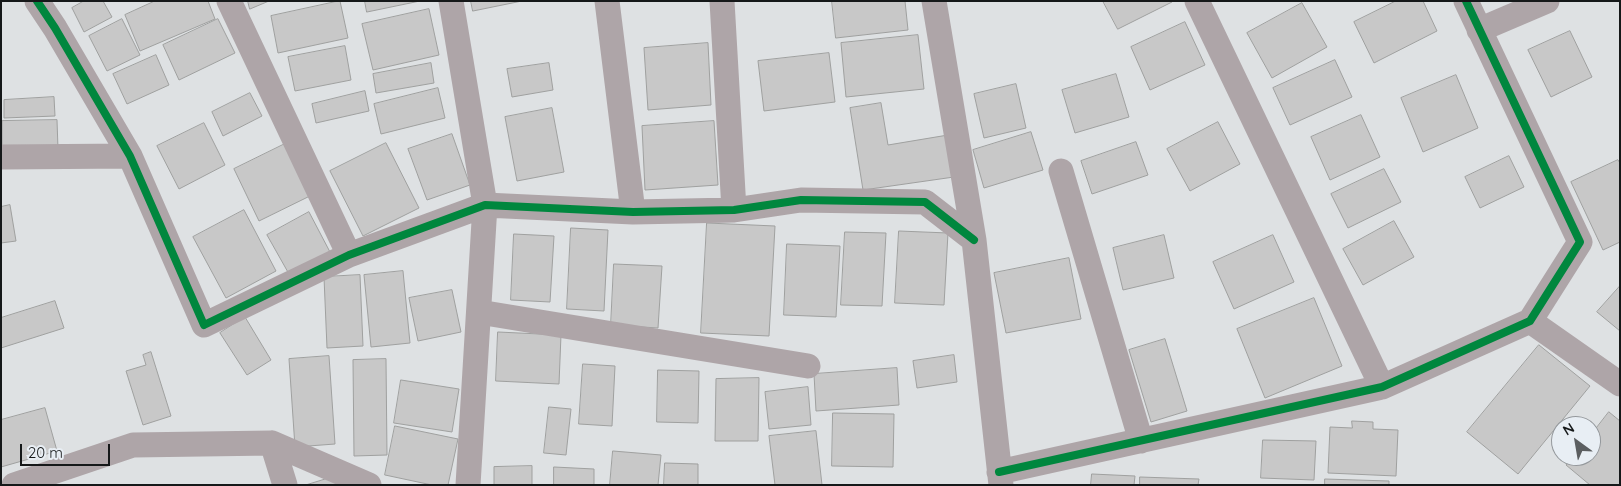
<!DOCTYPE html>
<html>
<head>
<meta charset="utf-8">
<style>
	body { margin:0 }
	#map { position:relative; width:1621px; height:486px; overflow:hidden; background:#dee1e3; font-family:Quicksand,sans-serif }
	canvas { display:block }
	.frame { position:absolute; inset:0; border:2px solid #151819; pointer-events:none }
	.north { position:absolute; left:1551px; top:416px; width:50px; height:50px; box-sizing:border-box; background:#e8eef4; border:1px solid #94989c; border-radius:50%; rotate:328deg; font-size:14px; font-weight:700; line-height:20px; text-align:center; color:#151819 }
	.north::after { content:''; display:block; margin:auto; width:18px; height:22px; background:#5b5e60; clip-path:polygon(50% 0,100% 100%,50% 72%,0 100%) }
	.scale { position:absolute; left:20px; top:444px; width:90px; height:22px; box-sizing:border-box; border:2px solid #151819; border-top:0; padding-left:6px; font-size:15px; line-height:18px; white-space:nowrap; color:#151819; -webkit-text-stroke:4px #e8eef4; paint-order:stroke }
</style>
</head>
<body>
<div id="map">
<canvas width="1621" height="486"></canvas>
<div class="frame"></div>
<div class="north">N</div>
<div class="scale">20 m</div>
</div>
<script>
const ctx = document.querySelector('canvas').getContext('2d');
ctx.lineJoin = 'round';
function fill(path, color) { ctx.fillStyle = color; ctx.fill(path, 'evenodd'); }
function strokePath(path, color, width, dash) { ctx.strokeStyle = color; ctx.lineWidth = width; ctx.lineCap = dash ? 'butt' : 'round'; ctx.setLineDash(dash || []); ctx.stroke(path); }
const building = new Path2D(`
	M84 1H103L112 17 84 32 72 8Z
	M155 1H208L215 19 140 51 125 15Z
	M248 1H269L250 9Z
	M340 1 348 38 278 53 271 16Z
	M365 1H420L367 12Z
	M471 1H522L473 11Z
	M832 1H905L908 30 836 38Z
	M1103 1H1172V2L1118 29Z
	M1396 1H1423L1437 31 1374 63 1354 22Z
	M1302 3 1327 47 1272 78 1247 33Z
	M429 9 439 55 373 70 362 24Z
	M122 19 140 55 107 71 89 36Z
	M218 19 235 53 179 80 163 45Z
	M1185 22 1205 65 1150 90 1131 47Z
	M1570 31 1592 77 1551 97 1528 50Z
	M918 35 924 89 846 97 841 43Z
	M708 43 711 105 648 110 644 48Z
	M345 46 351 80 295 91 288 57Z
	M829 53 835 102 764 111 758 61Z
	M156 55 169 85 127 104 113 74Z
	M1335 60 1352 97 1290 125 1273 88Z
	M431 63 434 83 376 93 373 74Z
	M549 63 553 90 512 97 507 69Z
	M1116 74 1129 117 1075 133 1062 90Z
	M1456 75 1478 128 1423 152 1401 98Z
	M1016 84 1026 128 984 138 974 94Z
	M438 88 445 118 381 134 374 104Z
	M365 91 369 111 316 123 312 104Z
	M250 93 262 116 223 136 212 112Z
	M54 97 55 116 4 118V100Z
	M881 103 888 145 948 135 954 177 863 190 850 108Z
	M552 108 564 172 517 181 505 117Z
	M1361 115 1380 157 1330 180 1311 137Z
	M57 120 58 149 2 150V121Z
	M714 121 718 185 645 190 642 126Z
	M1218 122 1240 164 1190 191 1167 149Z
	M204 123 225 165 179 189 157 146Z
	M1031 132 1043 170 984 188 973 150Z
	M452 134 470 185 427 200 408 149Z
	M291 141 316 193 259 221 234 169Z
	M1136 142 1148 175 1092 194 1081 161Z
	M386 143 419 208 363 236 330 171Z
	M1509 156 1524 187 1480 208 1465 177Z
	M1618 160 1620 163V242L1603 250 1571 182Z
	M1384 169 1401 202 1348 228 1331 194Z
	M10 205 16 241 1 243V207Z
	M244 210 276 271 226 298 193 237Z
	M309 212 330 252 289 274 267 235Z
	M1394 221 1414 257 1363 285 1343 249Z
	M707 223 775 226 769 336 701 333Z
	M571 228 608 230 604 311 567 309Z
	M899 231 948 233 944 305 895 303Z
	M845 232 886 233 882 306 841 305Z
	M514 234 554 236 550 302 511 300Z
	M1164 235 1174 278 1123 290 1113 248Z
	M1273 235 1294 282 1234 309 1213 262Z
	M787 244 840 246 836 317 784 315Z
	M1069 258 1081 319 1006 333 994 273Z
	M614 264 662 266 658 328 611 325Z
	M403 271 410 343 371 347 364 275Z
	M360 275 363 346 327 348 324 277Z
	M1620 286V331L1597 312Z
	M452 290 461 332 418 341 409 298Z
	M1314 298 1342 366 1265 398 1237 329Z
	M55 301 64 328 1 348V318Z
	M245 317 271 360 247 375 220 333Z
	M498 332 561 335 559 384 496 381Z
	M1165 339 1187 411 1151 422 1129 350Z
	M1539 345 1590 386 1518 474 1467 432Z
	M151 352 171 416 143 425 126 371 146 365 143 355Z
	M954 355 957 382 917 388 913 361Z
	M329 356 335 444 295 447 289 359Z
	M386 359 387 455 354 456 353 360Z
	M583 364 615 366 612 426 579 424Z
	M897 368 899 405 816 411 814 374Z
	M658 370 699 371 698 423 657 422Z
	M759 378 758 441H715L716 379Z
	M401 380 459 389 452 432 394 423Z
	M808 387 811 425 769 429 765 392Z
	M549 407 571 409 566 455 544 453Z
	M45 408 57 451 1 467V420Z
	M1609 412 1620 421V483L1619 485H1590L1566 465 1574 456H1591V435Z
	M833 413 894 414 893 467 832 466Z
	M1352 421 1373 422V429L1398 430 1396 476 1328 473 1330 427 1352 428Z
	M395 426 458 439 448 485H432L385 475Z
	M816 431 822 485H775L769 436Z
	M1263 440 1316 441 1314 480 1261 478Z
	M613 451 661 455 658 485H610Z
	M665 463 698 464V485H664Z
	M532 466V485H494V467Z
	M554 467 594 469V485H554Z
	M1092 474 1135 476 1134 485H1091Z
	M333 477 336 485H306Z
	M1140 477 1199 479 1198 485H1140Z
	M1325 479 1389 481V485H1325Z`);
const minor = new Path2D(`
	M37 1 55 28 130 156 204 325 349 255 485 205 633 212 734 210 801 200 925 202 974 240
	M229 1 349 255
	M451 1 485 205 468 485
	M607 1 633 212
	M722 1 734 210
	M934 1 974 240 1001 485
	M1197 1 1382 387
	M1479 30 1547 1
	M1 157 130 156
	M1061 171 1141 441
	M479 312 808 366
	M1530 321 1620 384
	M272 443 285 485
	M999 472 1382 387 1530 321 1580 242 1466 1
	M14 485 133 445 272 443 369 485`);
const cycleway = new Path2D(`
	M37 1 55 28 130 156 204 325 349 255 485 205 633 212 734 210 801 200 925 202 974 240
	M999 472 1382 387 1530 321 1580 242 1466 1`);
fill(building, '#c8c8c8');
strokePath(building, '#9fa09f', 1);
strokePath(minor, '#aea5a8', 25);
strokePath(cycleway, '#00873e', 8);
</script>
</body>
</html>
